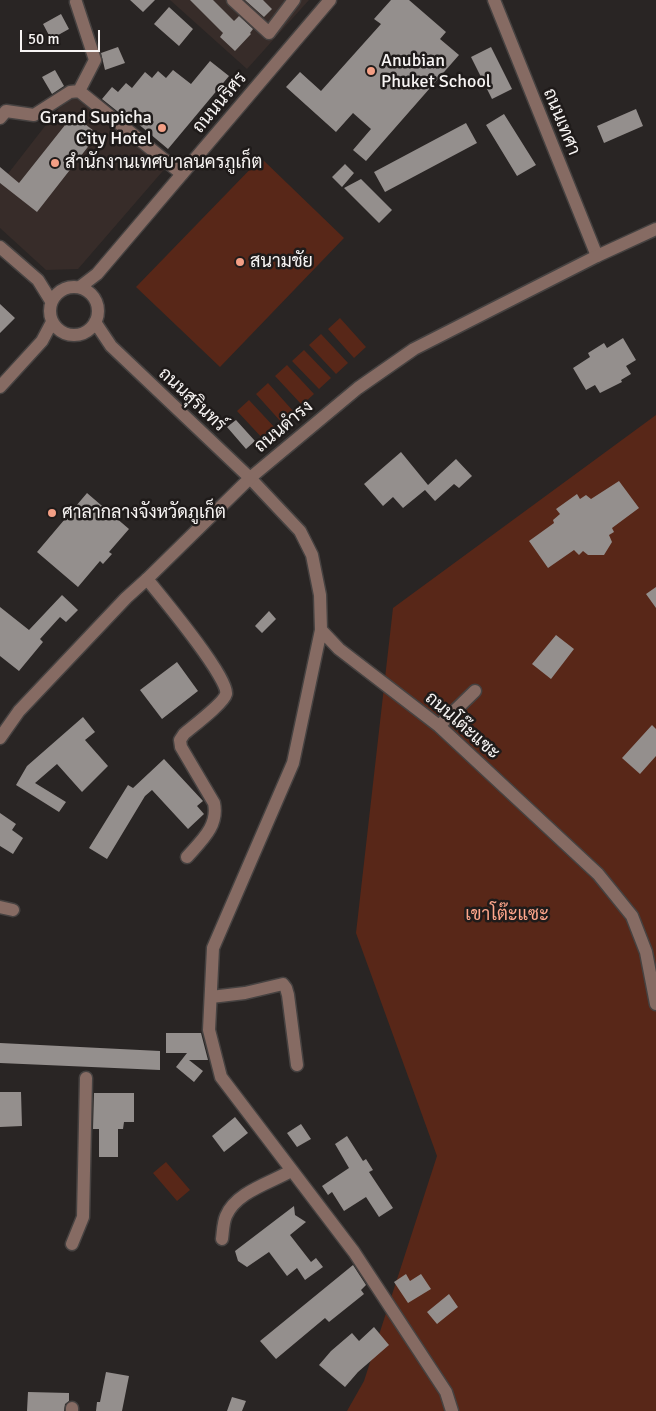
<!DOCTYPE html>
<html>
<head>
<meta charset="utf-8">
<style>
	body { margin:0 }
	#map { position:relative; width:656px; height:1411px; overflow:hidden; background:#292524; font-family:Signika,sans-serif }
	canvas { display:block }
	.scale { position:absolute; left:20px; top:30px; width:80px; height:22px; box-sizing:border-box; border:2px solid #f7f4f3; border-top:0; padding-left:6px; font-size:15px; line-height:18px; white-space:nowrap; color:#f7f4f3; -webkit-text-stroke:4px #1f1b1a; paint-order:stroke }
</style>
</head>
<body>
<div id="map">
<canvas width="656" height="1411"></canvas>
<div class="scale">50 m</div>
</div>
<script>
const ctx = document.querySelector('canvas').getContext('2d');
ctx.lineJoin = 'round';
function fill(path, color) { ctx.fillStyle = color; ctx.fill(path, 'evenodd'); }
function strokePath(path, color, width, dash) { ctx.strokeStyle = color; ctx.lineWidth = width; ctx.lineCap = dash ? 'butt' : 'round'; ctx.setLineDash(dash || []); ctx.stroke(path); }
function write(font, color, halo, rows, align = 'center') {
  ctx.font = font + ' Signika,Sarabun,sans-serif'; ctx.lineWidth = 5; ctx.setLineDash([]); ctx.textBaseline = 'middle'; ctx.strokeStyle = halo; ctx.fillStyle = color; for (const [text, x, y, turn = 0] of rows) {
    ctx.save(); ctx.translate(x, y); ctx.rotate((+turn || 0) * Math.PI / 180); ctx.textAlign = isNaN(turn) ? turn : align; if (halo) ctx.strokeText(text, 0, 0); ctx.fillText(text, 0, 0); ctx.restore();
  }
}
const built = new Path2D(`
	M170 0H309L247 69Z
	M76 96 168 165 78 269 46 270 0 228V184L59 108Z`);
const green = new Path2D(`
	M261 158 344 238 220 367 136 287Z
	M340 318 366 347 354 358 328 329Z
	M321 334 348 363 336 374 309 345Z
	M304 350 331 378 319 389 292 361Z
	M287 365 314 394 302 405 275 376Z
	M268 383 294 412 282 423 256 394Z
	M249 400 276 429 264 440 237 411Z
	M656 415V1411H347L364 1381 437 1156 356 933 393 608Z
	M166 1162 190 1190 177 1201 153 1173Z`);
const building = new Path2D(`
	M130 0H155L143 12Z
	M190 0H213L234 21 239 16 253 29 250 33 251 34 235 51 220 37 223 33Z
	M245 0H263L272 9 264 17Z
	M391 0H409L446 32 440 39 459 55 366 161 353 150 371 129 353 113 336 132 286 87 300 72 321 91 381 24 374 19Z
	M169 7 193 29 179 46 154 24Z
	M61 14 69 29 51 39 43 24Z
	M118 47 125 63 105 70 101 53Z
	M491 47 512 89 492 99 471 57Z
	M210 61 229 76 168 149 124 112 122 115 102 99 112 87 118 92 126 83 132 88 145 72 152 78 158 71 166 78 173 70 191 84Z
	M55 70 64 86 52 94 42 77Z
	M636 109 643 126 604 143 597 126Z
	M504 114 536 165 517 176 486 125Z
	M73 115 98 134 37 212 0 183V167L19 183Z
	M466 123 477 143 385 192 374 172Z
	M345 164 354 173 342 187 332 177Z
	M361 179 392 210 379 223 344 188Z
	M0 304 15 318 0 333Z
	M623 338 636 360 626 366 631 374 621 380 622 382 600 393 595 385 586 390 573 368 590 357 588 353 604 343 607 348Z
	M236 420 255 441 246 449 227 427Z
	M401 452 428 485 456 459 472 476 459 488 454 484 435 501 425 490 403 508 393 497 383 506 364 484Z
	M619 481 639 508 612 528 614 532 609 535 612 542 604 555H588L583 551 579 555 574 550 548 568 529 541 554 523 553 520 560 514 556 509 577 494 580 499 586 495 591 499Z
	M87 493 129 529 109 552 112 554 103 564 100 561 78 587 37 552Z
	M656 587V608L646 594Z
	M62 595 78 610 66 622 60 617 40 639 43 642 19 671 0 656V607L29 630Z
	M269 611 276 619 262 633 255 626Z
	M556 635 574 649 551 679 532 664Z
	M177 662 198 691 162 719 140 690Z
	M83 717 95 732 85 740 108 766 82 792 57 764 35 783 66 802 59 812 16 785 27 766Z
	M652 725 656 729V756L640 774 622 758Z
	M164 759 203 801 197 806 204 814 188 829 152 790 145 796 107 859 89 848 128 785 133 788Z
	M0 813 16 824 12 830 23 838 13 854 0 846Z
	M166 1033H201L208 1060H189L203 1071 194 1082 176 1067 187 1053H166Z
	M0 1043 160 1051V1070L0 1063Z
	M0 1092H21L22 1126 0 1127Z
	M94 1093H134V1122H124L123 1129H118V1157H99V1129H93Z
	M235 1117 248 1133 224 1152 212 1136Z
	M301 1124 311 1139 297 1147 287 1133Z
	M347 1136 363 1161 366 1159 373 1170 369 1172 393 1208 379 1217 366 1197 344 1211 332 1192 328 1195 322 1186 349 1168 335 1144Z
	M294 1206 295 1215 306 1222 290 1235 311 1262 316 1258 323 1267 305 1280 297 1268 287 1276 269 1252 247 1267 238 1261 235 1251Z
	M353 1265 366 1285 361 1290 364 1294 329 1322 325 1318 276 1359 260 1341Z
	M406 1274 410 1281 421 1274 431 1289 408 1303 394 1282Z
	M449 1294 458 1307 437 1324 427 1312Z
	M374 1327 389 1345 358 1372 345 1387 319 1365 331 1351 352 1333 359 1341Z
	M106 1372 129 1376 122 1411H96L97 1402H100Z
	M28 1392 69 1393V1401L65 1404 64 1411H27Z
	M232 1397 246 1401 242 1411H227Z`);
const minor = new Path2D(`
	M233 0 269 33 294 0
	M494 0 597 256
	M76 2 95 60 79 91
	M0 118 6 111 34 115 70 92 79 91 182 174
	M250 478 300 531 312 555 320 595 321 630 293 763 213 948 209 1030 221 1077 354 1252 446 1392 452 1411
	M147 579C160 595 230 679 226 694 224 703 192 727 184 734L180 740 181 747 214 803C219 826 201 841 187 857
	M321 630 339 649 439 726 598 874 632 916 646 952 656 1004
	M439 726 475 691
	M0 907 13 910
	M211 997 245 993 283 984 286 988 288 995 297 1065
	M222 1239C223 1232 223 1223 226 1216 236 1192 270 1183 291 1171
	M72 1244 83 1217 86 1078
	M72 1411V1408`);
const tertiary = new Path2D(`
	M0 247 38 280 51 301
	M50 311a24 24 0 1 1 48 0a24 24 0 1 1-48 0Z
	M80 287 97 274 330 0
	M95 322 111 346 250 478
	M0 387 42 341 52 322
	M0 738 19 711 126 598 147 579 250 478 358 388 414 349 597 256 656 229`);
const markers = [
	[371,71,5,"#f39f85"],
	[162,128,5,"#f39f85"],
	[55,163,5,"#f39f85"],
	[240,262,5,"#f39f85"],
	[52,513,5,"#f39f85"]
];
const poiNames = [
	["Anubian",381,61],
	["Phuket School",381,82],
	["Grand Supicha",152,118,"right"],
	["City Hotel",152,139,"right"],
	["สำนักงานเทศบาลนครภูเก็ต",65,163],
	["สนามชัย",250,262],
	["ศาลากลางจังหวัดภูเก็ต",62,513]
];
const streetNames = [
	["ถนนนริศร",220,103,-50],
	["ถนนเทศา",561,122,68],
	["ถนนสุรินทร์",192,400,43],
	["ถนนดำรง",284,427,-40],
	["ถนนโต๊ะแซะ",462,726,41]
];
const parkNames = [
	["เขาโต๊ะแซะ",507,915]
];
fill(built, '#372c29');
fill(green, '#582718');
fill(building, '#948f8d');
strokePath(minor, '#464241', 15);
strokePath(tertiary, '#464241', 15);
strokePath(minor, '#866b63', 12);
strokePath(tertiary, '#866b63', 12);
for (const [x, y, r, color] of markers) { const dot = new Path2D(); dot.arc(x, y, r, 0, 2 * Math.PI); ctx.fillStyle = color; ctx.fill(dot); strokePath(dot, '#1f1b1a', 2); }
write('18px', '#f7f4f3', '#1f1b1a', poiNames, 'left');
write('18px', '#f7f4f3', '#1f1b1a', streetNames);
write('18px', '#fea68b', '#1f1b1a', parkNames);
</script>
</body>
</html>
